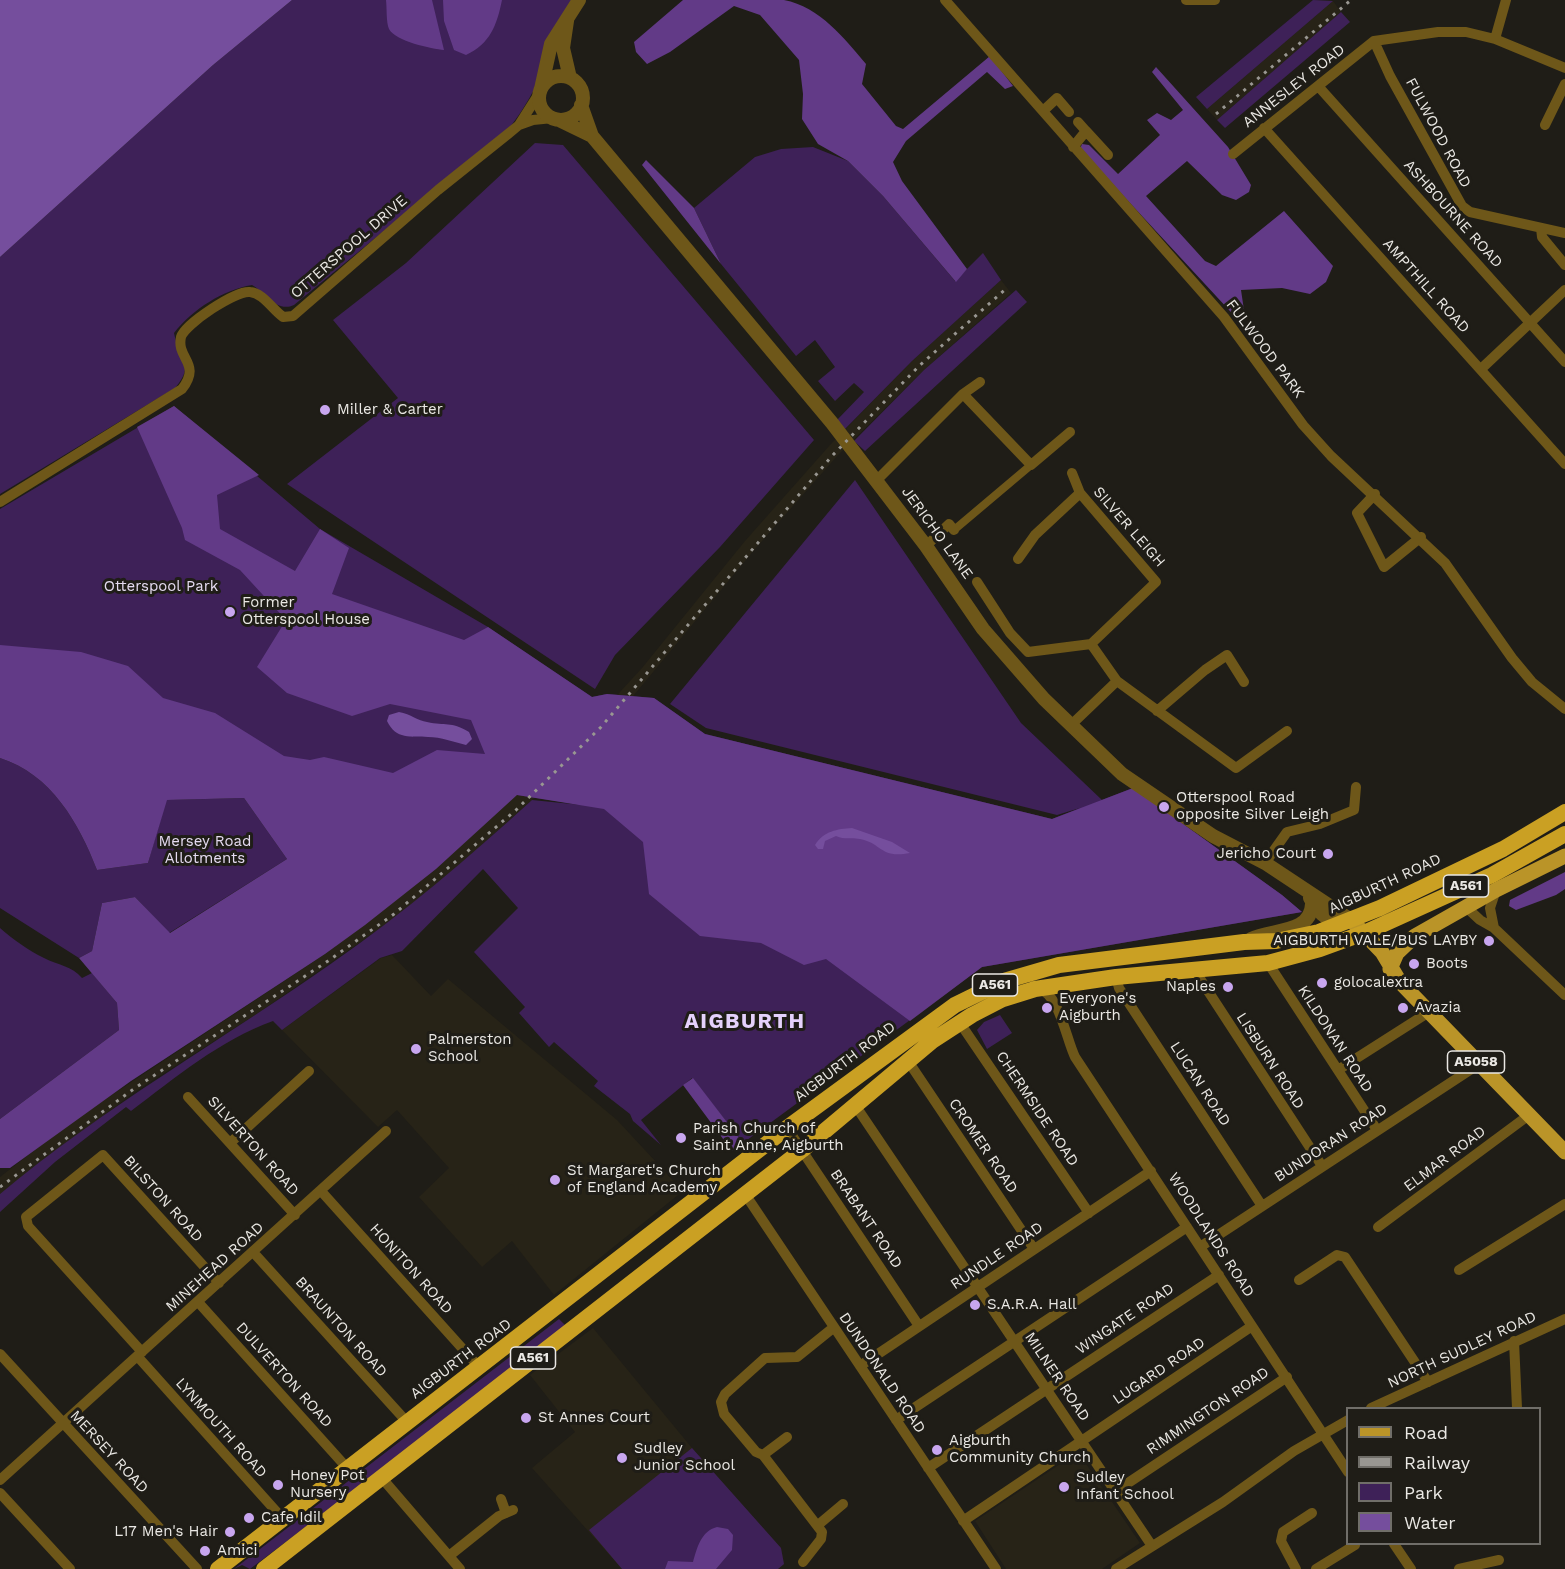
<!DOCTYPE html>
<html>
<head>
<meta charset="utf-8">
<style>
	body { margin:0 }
	#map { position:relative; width:1565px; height:1569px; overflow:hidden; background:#1f1d17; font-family:"Work Sans",sans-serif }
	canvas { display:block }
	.legend { position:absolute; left:1346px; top:1407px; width:195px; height:138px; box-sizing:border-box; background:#1f1d17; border:2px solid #706e69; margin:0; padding:8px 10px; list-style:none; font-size:18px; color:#eae8e4 }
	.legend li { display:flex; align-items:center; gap:12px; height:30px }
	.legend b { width:30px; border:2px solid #706e69 }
</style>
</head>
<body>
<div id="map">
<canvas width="1565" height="1569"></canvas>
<ul class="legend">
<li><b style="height:8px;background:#ba9428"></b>Road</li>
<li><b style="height:8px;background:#999792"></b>Railway</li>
<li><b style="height:16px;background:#3e2158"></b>Park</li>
<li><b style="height:16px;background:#754e9d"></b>Water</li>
</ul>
</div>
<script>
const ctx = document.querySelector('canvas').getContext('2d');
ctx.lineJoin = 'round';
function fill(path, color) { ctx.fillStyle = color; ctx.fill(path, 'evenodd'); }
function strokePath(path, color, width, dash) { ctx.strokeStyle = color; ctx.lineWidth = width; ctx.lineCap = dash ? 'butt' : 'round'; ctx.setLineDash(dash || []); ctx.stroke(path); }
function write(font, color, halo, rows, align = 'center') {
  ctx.font = font + ' "Work Sans",sans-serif'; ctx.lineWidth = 6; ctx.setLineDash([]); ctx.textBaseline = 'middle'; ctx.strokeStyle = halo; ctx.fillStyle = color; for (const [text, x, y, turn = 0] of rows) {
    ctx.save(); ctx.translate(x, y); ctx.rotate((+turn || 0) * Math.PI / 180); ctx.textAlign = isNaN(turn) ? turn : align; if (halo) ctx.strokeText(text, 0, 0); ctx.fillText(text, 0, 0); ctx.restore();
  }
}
const built = new Path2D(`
	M1333 1 1341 12 1217 120 1207 109Z
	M1001 280 1011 293 924 370 838 455 755 549 605 730 532 800 447 876 395 918 258 1013 136 1091 0 1194V1177L71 1122 325 954 436 869 586 729 642 668 745 541 830 445 912 361Z
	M392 955 431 996 448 979 617 1120 683 1191 554 1295 512 1241 482 1267 419 1197 449 1168 397 1110 378 1127 282 1030 381 958Z
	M593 1328 692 1448 781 1548 784 1564 778 1569H622L532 1468 575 1432 530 1375Z
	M1078 1452 1140 1543 1102 1569H1006L975 1521Z`);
const green = new Path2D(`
	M292 0H574C554 43 539 91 510 127L294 305C277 313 266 293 252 285 223 290 193 309 174 333 179 359 196 364 175 388L0 494V257L213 65Z
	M1313 0 1333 1 1207 109 1196 97Z
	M1341 12 1350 22 1225 128 1217 120Z
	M535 143 563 145 814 440 720 547 615 655 595 689 287 484 398 398 333 320 406 263Z
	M813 147 848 161 883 196 955 281 983 253 1001 280 912 361 844 430 837 420 864 392 854 383 835 401 818 381 835 367 815 340 796 356 721 264 694 208 755 157 781 149Z
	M1016 290 1027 302 865 451 854 441 924 370Z
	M174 406 320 529 488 627 592 697 607 694 654 698 705 734 1052 819 1080 808 1057 815 706 728 670 704 855 480 1021 723 1102 800 1133 788 1282 895 1302 912 982 967 743 1143 692 1078 641 1120 661 1145 633 1121 630 1114 594 1086 598 1081 554 1042 549 1047 519 1013 525 1007 474 952 518 908 483 869 402 951 380 958 282 1030 273 1021C220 1040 175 1078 131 1111L126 1107 55 1162 0 1212V1194C104 1107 221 1041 332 963 403 914 468 858 532 800L582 805 517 795 358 801 0 660V509Z
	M0 758C51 774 79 823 97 870L148 863 166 800 244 798 287 859 169 933 135 897 102 903 92 951 79 958 0 908Z
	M0 928C14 940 28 950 44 958 58 965 72 966 82 978L92 973 117 1003 119 1030 0 1119Z
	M1000 1015 1012 1033 987 1049 977 1030 984 1022Z
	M559 1319 568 1328 250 1569 242 1565 234 1569Z
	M692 1448 781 1548 784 1564 778 1569H622L589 1530Z`);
const forest = new Path2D(`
	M386 0H432L444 50C432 49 395 41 389 29 386 22 387 8 386 0Z
	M443 0H502C497 25 490 44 466 55L454 50 444 21Z
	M683 0H784C820 7 844 38 866 64L862 84 896 126 903 129 990 56 1013 86 1005 89 987 72 906 141 893 162 902 181 967 269 956 282 883 196 848 161 818 144 802 119 803 94 799 60 760 15 734 6 670 52 647 64 636 52 634 42Z
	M1156 67 1228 147 1251 185 1249 192 1236 200 1222 195 1187 161 1146 196 1205 261 1216 266 1284 211 1333 266 1326 282 1310 294 1282 288 1241 290 1245 317 1241 323 1080 149 1082 144 1089 145 1118 174 1160 135 1147 120 1157 113 1171 120 1183 110 1152 72Z
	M646 160 694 208 721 264 642 165Z
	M174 406 259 475 217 495 220 529 295 571 320 529 349 548 332 594 464 640 488 627 592 697 607 694 654 698 705 734 1052 819 1133 788 1282 895 1302 912 982 967 910 1021 826 959 804 965 761 943 700 936 649 894 643 842 604 809 517 795 436 869 365 925 325 954 131 1081 10 1168H0V1119L119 1030 117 1003 79 958 92 951 102 903 135 897 170 933 287 859 244 798 167 800 148 863 97 870C79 823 51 774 0 758V645L81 652 128 666 163 698 215 713 284 756 310 760 324 757 393 773 437 750 485 754 471 720 390 704 352 716 287 693 257 667 286 620 240 570 185 540 182 528 137 427Z
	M1565 872V889L1556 895 1516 910 1509 906 1510 900Z
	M693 1078 743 1143 732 1151 683 1085Z
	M717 1527 728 1529 733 1535 732 1550 716 1569H665L668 1561 693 1562C697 1548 701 1531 717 1527Z`);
const water = new Path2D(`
	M0 0H292L213 65 0 257Z
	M399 712C411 714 418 721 427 722 446 726 450 721 469 732L472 739 466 745C454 742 441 737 428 737 411 736 396 740 387 721L389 715Z
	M852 828 892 842 910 853C880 859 882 843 860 839 851 837 845 840 836 836L825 841 823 849H818L815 845C824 831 837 829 852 828Z`);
const pedestrian = new Path2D(`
	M954 530 1031 465`);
const minor = new Path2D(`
	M945 0 1224 317 1303 425 1331 456 1445 563 1512 658 1532 682 1565 709
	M1186 0H1215
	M1495 39 1506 0
	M1374 41 1390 76 1462 206 1470 212 1565 233
	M1318 86 1565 362
	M1043 111 1057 98 1069 112
	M1078 122 1086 131
	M519 125 533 120 553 118
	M1545 125 1565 84
	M1264 128 1565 464
	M1073 147 1086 131 1108 155
	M1233 154 1374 41 1438 32H1466L1495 39 1565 68
	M1541 228 1542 237 1565 265
	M1481 369 1565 290
	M963 394 1031 465 1070 432
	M1072 473 1080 493
	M876 481 963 394 980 382
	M1375 494 1357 513 1384 567 1421 537
	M0 502 182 389C202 363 176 359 181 337 185 324 236 290 250 292 263 293 272 309 283 317L293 316 438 190 508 134 519 125 540 92
	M926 546 949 524 954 530
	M1018 559 1035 535 1080 493 1156 582 1091 644 1117 681 1236 768 1287 731
	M977 582 1010 633 1028 652 1091 644
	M1157 711 1205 670 1227 655 1244 682
	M1070 726 1117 681
	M1265 863 1287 832 1320 824 1354 810 1356 787
	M1496 890 1490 908 1494 928 1565 995
	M1466 907 1480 920 1494 928
	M1268 963 1377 1130
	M1195 971 1322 1166
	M1116 977 1119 988 1262 1206
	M1038 989C1059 992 1066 1039 1075 1057L1348 1472
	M960 1023 1089 1213
	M908 1061 1034 1249
	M1338 1070 1429 1012
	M188 1097 295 1215
	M855 1105 1152 1546
	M787 1128 919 1326
	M230 1143 309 1071
	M321 1191 479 1367
	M745 1194 996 1569
	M1378 1227 1529 1115
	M1200 1247 1479 1064
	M253 1252 407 1422
	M1459 1270 1565 1204
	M1299 1280 1337 1255 1345 1257 1428 1382
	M198 1302 348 1469
	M1514 1341 1517 1408
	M142 1352 28 1226 26 1217 103 1155 219 1283
	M0 1354 197 1569
	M138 1357 283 1519
	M860 1366 1151 1171
	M1371 1408 1565 1319
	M896 1420 1187 1227
	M763 1455 787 1437
	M928 1468 1219 1275
	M381 1477 460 1569
	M0 1480 386 1131
	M1116 1491 1287 1377
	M0 1493 70 1569
	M501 1499 506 1513
	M963 1521 1252 1326
	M818 1525 843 1504
	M1394 1544 1411 1569
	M449 1556 499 1516 513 1510
	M803 1562 821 1539 822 1532 763 1455 756 1452 724 1414 721 1402 725 1394 765 1358 797 1357 833 1328
	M1116 1569 1223 1502 1294 1451 1348 1420
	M1296 1569 1281 1541 1283 1532 1312 1513
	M1316 1569 1355 1545
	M1459 1569 1499 1560`);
const tertiary = new Path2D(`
	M567 21 563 48 570 78
	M539 98a22 22 0 1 1 44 0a22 22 0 1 1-44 0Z
	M541 89 551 44 579 0
	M581 105 592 136 832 423 926 546 983 629 1044 699 1122 774 1213 836 1265 863 1351 920
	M559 120 592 136
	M1310 898 1322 914 1337 926
	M1251 939C1272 929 1311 934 1312 904`);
const primary = new Path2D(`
	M1351 920 1382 952 1400 982 1565 1152
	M1390 969 1397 953 1415 936 1496 890 1565 856`);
const trunk = new Path2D(`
	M218 1569 787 1128 955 1005 1004 981 1059 965 1244 942 1276 941 1319 932 1380 908 1503 849 1565 812
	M264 1569 802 1150 932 1041 972 1015 1003 999 1035 989 1116 977 1268 963 1320 949 1364 933 1492 875 1565 834`);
const rail = new Path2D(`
	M1216 114 1351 0
	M0 1187 135 1088 328 961 394 914 516 810 601 727 832 456 919 366 1008 287`);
const markers = [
	[325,410,6,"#c8a6ef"],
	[230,612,6,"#c8a6ef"],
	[1164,807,6,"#c8a6ef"],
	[1328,854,6,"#c8a6ef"],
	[1489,941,6,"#c8a6ef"],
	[1414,964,6,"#c8a6ef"],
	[1322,983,6,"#c8a6ef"],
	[1228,987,6,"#c8a6ef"],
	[1047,1008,6,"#c8a6ef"],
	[1403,1008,6,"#c8a6ef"],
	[416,1049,6,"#c8a6ef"],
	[681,1138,6,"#c8a6ef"],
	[555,1180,6,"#c8a6ef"],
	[975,1305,6,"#c8a6ef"],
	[526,1418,6,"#c8a6ef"],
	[937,1450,6,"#c8a6ef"],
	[622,1458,6,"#c8a6ef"],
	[278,1485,6,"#c8a6ef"],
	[1064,1487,6,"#c8a6ef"],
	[249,1518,6,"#c8a6ef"],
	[230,1532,6,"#c8a6ef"],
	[205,1551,6,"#c8a6ef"]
];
const shields = [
	[1466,886,45],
	[995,985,45],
	[1476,1062,57],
	[533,1358,45]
];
const shieldNames = [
	["A561",1466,886],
	["A561",995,985],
	["A5058",1476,1062],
	["A561",533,1358]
];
const streetNames = [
	["ANNESLEY ROAD",1294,86,-38],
	["FULWOOD ROAD",1438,133,62],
	["ASHBOURNE ROAD",1453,214,48],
	["OTTERSPOOL DRIVE",349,247,-41],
	["AMPTHILL ROAD",1426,286,48],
	["FULWOOD PARK",1265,349,53],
	["SILVER LEIGH",1129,527,49],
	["JERICHO LANE",937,533,54],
	["AIGBURTH ROAD",1385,884,-25],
	["KILDONAN ROAD",1335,1039,57],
	["LISBURN ROAD",1270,1061,57],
	["AIGBURTH ROAD",845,1062,-37],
	["LUCAN ROAD",1200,1084,57],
	["CHERMSIDE ROAD",1037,1109,56],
	["BUNDORAN ROAD",1331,1143,-33],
	["SILVERTON ROAD",253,1146,48],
	["CROMER ROAD",983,1146,56],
	["ELMAR ROAD",1445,1159,-37],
	["BILSTON ROAD",163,1199,48],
	["BRABANT ROAD",866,1219,56],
	["WOODLANDS ROAD",1211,1235,57],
	["RUNDLE ROAD",997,1256,-34],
	["MINEHEAD ROAD",215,1267,-42],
	["HONITON ROAD",411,1269,48],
	["WINGATE ROAD",1125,1319,-34],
	["BRAUNTON ROAD",341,1327,48],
	["NORTH SUDLEY ROAD",1462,1350,-25],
	["AIGBURTH ROAD",461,1359,-37],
	["LUGARD ROAD",1159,1371,-34],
	["DUNDONALD ROAD",882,1373,56],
	["DULVERTON ROAD",284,1375,48],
	["MILNER ROAD",1057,1377,56],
	["RIMMINGTON ROAD",1208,1411,-34],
	["LYNMOUTH ROAD",221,1428,48],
	["MERSEY ROAD",109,1452,47]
];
const poiNames = [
	["Miller & Carter",337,410],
	["Former",242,603],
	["Otterspool House",242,620],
	["Otterspool Road",1176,798],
	["opposite Silver Leigh",1176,815],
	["Jericho Court",1316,854,"right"],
	["AIGBURTH VALE/BUS LAYBY",1477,941,"right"],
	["Boots",1426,964],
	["golocalextra",1334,983],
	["Naples",1216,987,"right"],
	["Everyone's",1059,999],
	["Aigburth",1059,1016],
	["Avazia",1415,1008],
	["Palmerston",428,1040],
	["School",428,1057],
	["Parish Church of",693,1129],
	["Saint Anne, Aigburth",693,1146],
	["St Margaret's Church",567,1171],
	["of England Academy",567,1188],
	["S.A.R.A. Hall",987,1305],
	["St Annes Court",538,1418],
	["Aigburth",949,1441],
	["Community Church",949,1458],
	["Sudley",634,1449],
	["Junior School",634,1466],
	["Honey Pot",290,1476],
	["Nursery",290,1493],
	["Sudley",1076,1478],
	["Infant School",1076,1495],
	["Cafe Idil",261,1518],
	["L17 Men's Hair",218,1532,"right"],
	["Amici",217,1551]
];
const parkNames = [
	["Otterspool Park",161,587],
	["Mersey Road",205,842],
	["Allotments",205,859]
];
const districtNames = [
	["AIGBURTH",745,1022]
];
fill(built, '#272317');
fill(green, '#3e2158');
fill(forest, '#623a87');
fill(water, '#754e9d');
strokePath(pedestrian, '#6e5719', 8);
strokePath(minor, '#6e5719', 10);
strokePath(tertiary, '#6e5719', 14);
strokePath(primary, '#ba9428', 15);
strokePath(trunk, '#caa023', 16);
strokePath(rail, '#999792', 3, [3, 6]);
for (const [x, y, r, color] of markers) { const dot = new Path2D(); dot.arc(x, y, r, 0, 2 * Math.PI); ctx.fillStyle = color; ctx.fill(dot); strokePath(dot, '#1f1d17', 2); }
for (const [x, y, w] of shields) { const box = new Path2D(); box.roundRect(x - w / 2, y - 11, w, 22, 4.5); ctx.fillStyle = '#1f1d17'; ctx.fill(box); strokePath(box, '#eae8e4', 1.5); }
write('bold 14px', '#eae8e4', null, shieldNames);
write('15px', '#eae8e4', '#1f1d17', streetNames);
write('15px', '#eae8e4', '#1f1d17', poiNames, 'left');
write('15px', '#e5dbf1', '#1f1d17', parkNames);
ctx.letterSpacing = '1.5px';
write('bold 21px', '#e4d1fb', '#1f1d17', districtNames);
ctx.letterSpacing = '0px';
</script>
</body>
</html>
